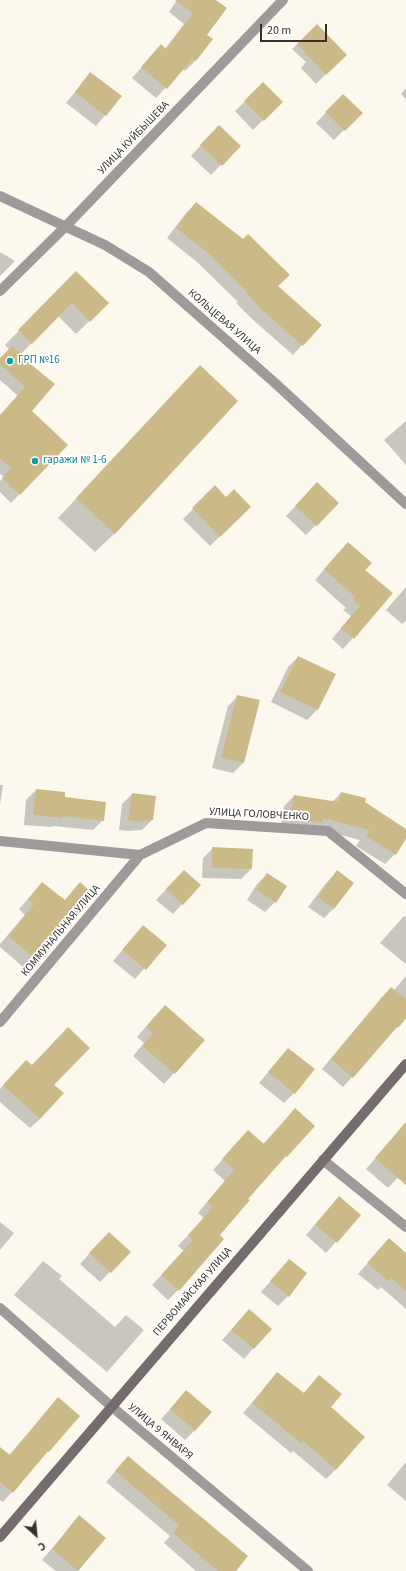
<!DOCTYPE html>
<html>
<head>
<meta charset="utf-8">
<style>
	body { margin:0 }
	#map { position:relative; width:406px; height:1571px; overflow:hidden; background:#fcf8ed; font-family:"Source Sans 3",sans-serif }
	canvas { display:block }
	.north { position:absolute; left:16px; top:1515px; width:40px; height:40px; -webkit-text-stroke:3px #fff; paint-order:stroke; rotate:153deg; font-size:11px; font-weight:700; line-height:16px; text-align:center; color:#32312c }
	.north::after { content:''; display:block; margin:auto; width:14px; height:18px; background:#32312c; clip-path:polygon(50% 0,100% 100%,50% 72%,0 100%) }
	.scale { position:absolute; left:260px; top:24px; width:67px; height:18px; box-sizing:border-box; border:2px solid #32312c; border-top:0; padding-left:5px; font-size:12px; line-height:14px; white-space:nowrap; color:#32312c; -webkit-text-stroke:3px #fff; paint-order:stroke }
</style>
</head>
<body>
<div id="map">
<canvas width="406" height="1571"></canvas>
<div class="north">С</div>
<div class="scale">20 m</div>
</div>
<script>
const ctx = document.querySelector('canvas').getContext('2d');
ctx.lineJoin = 'round';
function fill(path, color) { ctx.fillStyle = color; ctx.fill(path, 'evenodd'); }
function strokePath(path, color, width, dash) { ctx.strokeStyle = color; ctx.lineWidth = width; ctx.lineCap = dash ? 'butt' : 'round'; ctx.setLineDash(dash || []); ctx.stroke(path); }
function write(font, color, halo, rows, align = 'center') {
  ctx.font = font + ' "Source Sans 3",sans-serif'; ctx.lineWidth = 3.5; ctx.setLineDash([]); ctx.textBaseline = 'middle'; ctx.strokeStyle = halo; ctx.fillStyle = color; for (const [text, x, y, turn = 0] of rows) {
    ctx.save(); ctx.translate(x, y); ctx.rotate((+turn || 0) * Math.PI / 180); ctx.textAlign = isNaN(turn) ? turn : align; if (halo) ctx.strokeText(text, 0, 0); ctx.fillText(text, 0, 0); ctx.restore();
  }
}
const shadow = new Path2D(`
	M177 0H215L206 35 211 39 195 61 185 71 183 69 156 98 132 78 161 46 165 49 184 24 169 12Z
	M317 26 345 55 316 84 301 68 306 62 292 49Z
	M90 74 120 97 96 126 66 103Z
	M263 84 281 102 253 130 235 111Z
	M406 88V99L401 94Z
	M343 95 361 113 334 140 316 123Z
	M209 136 239 146 211 175 191 156Z
	M196 203 243 240 277 286 302 345 293 355 252 319 236 303 238 302 197 262 167 238 186 213Z
	M0 252 15 261 0 276Z
	M76 272 108 303 76 334 58 316 20 355 31 411 66 445 11 503 0 492V481L4 477 0 474V415L18 396 0 380V359L9 349 5 345Z
	M200 366 115 533 95 552 58 518Z
	M406 421V465L384 440Z
	M215 487 226 498 250 507 210 546 183 519Z
	M307 494 316 525 306 535 286 516Z
	M339 553 364 570 392 593 343 649 332 639 351 616 343 610 346 608 315 580Z
	M406 587V621L402 624 386 610Z
	M298 657 334 675 317 710 307 720 271 702 288 667Z
	M238 696 258 701 243 763 233 773 212 768 228 706Z
	M0 785H3L0 805Z
	M36 790 103 820 93 830 53 826 52 827 24 825 26 800Z
	M341 793 363 803 406 830V837L395 854 385 864 356 846 360 840 315 828 281 827 284 806 294 796 332 802Z
	M132 794 152 820 142 830 128 831 119 830 122 804Z
	M213 848 252 850 251 869 241 879 202 878 203 858Z
	M337 872 334 908 324 918 308 907 327 882Z
	M267 874 275 902 265 912 247 900 257 884Z
	M174 881 200 885 173 914 156 900Z
	M42 883 64 901 80 884 92 894 63 928 53 938 51 936 23 967 0 947V944L25 915 19 909Z
	M404 916 406 917V964L380 943Z
	M143 926 165 945 135 979 113 961Z
	M406 976V1017L343 1087 322 1069 381 998 391 988 394 990Z
	M155 1016 204 1040 164 1084 133 1056 144 1043 137 1037Z
	M288 1049 294 1093 284 1103 259 1083Z
	M16 1071 53 1085 40 1119 30 1128 0 1102V1089Z
	M295 1110 313 1126 247 1199 178 1290 168 1300 152 1285 184 1251 178 1246 204 1218 198 1213 225 1181 213 1170 248 1131 263 1144Z
	M406 1123V1169L388 1188 366 1169Z
	M330 1207 360 1215 326 1253 306 1235Z
	M0 1222 14 1233 0 1250Z
	M389 1239 406 1254V1309L381 1287 378 1290 358 1274Z
	M99 1243 129 1252 100 1282 80 1264Z
	M289 1260 288 1296 278 1306 261 1292Z
	M43 1261 62 1276 59 1279 115 1327 126 1315 144 1330 107 1372 14 1295Z
	M249 1310 270 1329 244 1359 222 1340Z
	M278 1373 303 1394 319 1376 330 1407 336 1469 326 1479 293 1451 291 1453 243 1413Z
	M186 1392 195 1430 185 1440 161 1419Z
	M58 1399 79 1416 3 1502 0 1500V1460L9 1455Z
	M128 1457 235 1571H196L164 1543 170 1536 106 1482Z
	M406 1462V1501L387 1485Z
	M79 1517 105 1538 77 1571H56L42 1560Z`);
const building = new Path2D(`
	M175 0H216L227 8 207 35 213 39 196 61 192 59 167 89 141 67 161 44 166 49 193 13Z
	M317 24 347 55 326 75 297 44Z
	M90 72 122 96 106 116 75 92Z
	M263 82 283 102 264 121 244 101Z
	M343 94 363 113 345 131 325 112Z
	M219 125 241 146 222 166 200 145Z
	M196 202 243 239 248 234 290 275 278 286 322 325 303 346 262 310 246 293 247 292 207 252 176 228Z
	M76 271 109 303 90 322 72 303 32 344 18 330Z
	M12 346 24 357 23 358 55 384 32 411 68 445 20 495 2 478 11 468 0 458V415L25 387 0 364V358Z
	M200 365 238 401 115 534 76 498Z
	M317 482 339 503 317 526 295 506Z
	M215 485 226 497 234 489 251 507 220 537 192 508Z
	M348 542 372 563 365 570 393 593 354 639 341 628 360 606 353 600 355 597 324 569Z
	M298 656 336 674 318 710 280 692Z
	M237 695 260 700 244 763 221 758Z
	M36 789 65 792V797L106 802 104 821 63 816 62 818 33 815Z
	M341 792 366 798 365 802 406 829V839L396 855 366 836 369 830 323 818 322 823 290 817 294 795 338 802Z
	M132 793 156 796 153 820 139 822 128 820Z
	M212 847 253 849 252 869 212 868Z
	M184 870 201 885 183 905 166 889Z
	M337 870 354 883 334 909 318 897Z
	M267 873 287 886 276 903 256 890Z
	M42 882 65 900 80 882 93 894 64 929 61 926 34 958 8 936 34 904 28 899Z
	M143 925 167 945 146 970 122 950Z
	M391 987 406 999V1018L398 1028 397 1027 353 1078 331 1059Z
	M165 1005 205 1040 175 1074 142 1046 153 1033 146 1027Z
	M68 1027 90 1048 54 1085 64 1093 40 1119 3 1085 26 1060 32 1065Z
	M288 1048 315 1069 295 1094 268 1072Z
	M295 1108 315 1126 287 1157 286 1156 248 1199 250 1200 220 1235 224 1239 179 1291 161 1275 193 1240 188 1235 213 1207 207 1202 234 1170 222 1159 248 1130 264 1144Z
	M406 1122V1185L375 1158Z
	M339 1196 361 1215 337 1243 315 1225Z
	M109 1232 131 1252 111 1273 89 1253Z
	M389 1238 406 1253V1291L391 1278 388 1281 367 1263Z
	M289 1259 307 1273 289 1297 270 1281Z
	M249 1309 272 1329 254 1349 231 1330Z
	M277 1372 304 1393 319 1375 342 1394 331 1407 365 1437 336 1470 303 1441 301 1443 252 1403Z
	M186 1390 212 1412 195 1431 170 1409Z
	M58 1397 80 1416 49 1452 48 1451 13 1493 0 1482V1447L10 1455Z
	M128 1456 248 1556 236 1571H218L173 1533 179 1525 115 1471Z
	M79 1515 106 1538 78 1571 52 1549Z`);
const minor = new Path2D(`
	M0 196 105 245 149 272 275 383 406 504
	M0 291 66 226 283 0
	M0 841 140 855 206 823 328 831 406 894
	M0 1022 140 855
	M323 1160 406 1227
	M0 1308 111 1406 308 1571`);
const secondary = new Path2D(`
	M0 1537 406 1064`);
const markers = [
	[10,361,4,"#0f9aa8"],
	[35,461,4,"#0f9aa8"]
];
const streetNames = [
	["УЛИЦА КУЙБЫШЕВА",134,138,-46],
	["КОЛЬЦЕВАЯ УЛИЦА",224,322,41],
	["УЛИЦА ГОЛОВЧЕНКО",259,815,3],
	["КОММУНАЛЬНАЯ УЛИЦА",61,931,-50],
	["ПЕРВОМАЙСКАЯ УЛИЦА",193,1292,-49],
	["УЛИЦА 9 ЯНВАРЯ",160,1432,40]
];
const cultureNames = [
	["ГРП №16",18,361],
	["гаражи № 1-6",43,461]
];
fill(shadow, '#0003');
fill(building, '#cbb988');
strokePath(minor, '#9f9999', 10);
strokePath(secondary, '#746c6d', 10);
for (const [x, y, r, color] of markers) { const dot = new Path2D(); dot.arc(x, y, r, 0, 2 * Math.PI); ctx.fillStyle = color; ctx.fill(dot); strokePath(dot, '#fff', 1.5); }
write('11px', '#32312c', '#fff', streetNames);
write('11px', '#0d838f', '#fff', cultureNames, 'left');
</script>
</body>
</html>
